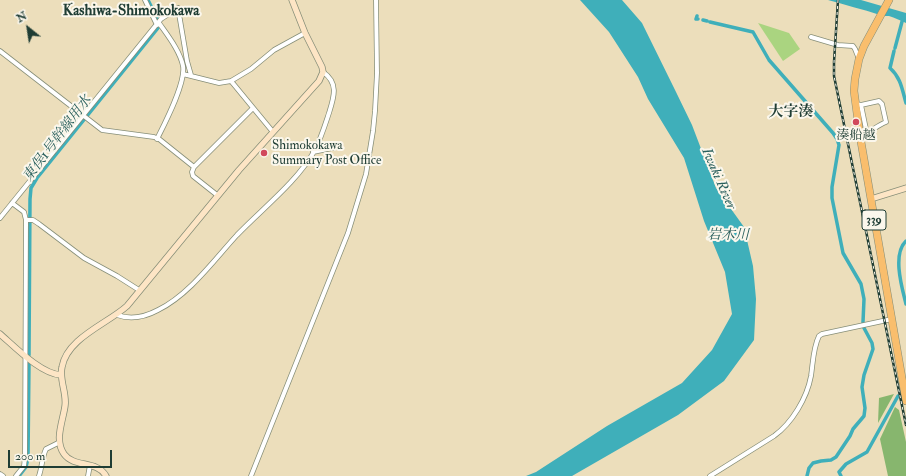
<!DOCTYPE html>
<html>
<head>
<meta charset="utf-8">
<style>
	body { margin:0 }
	#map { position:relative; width:906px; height:476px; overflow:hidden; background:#ecdebb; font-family:"IM FELL Double Pica",serif }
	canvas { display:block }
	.north { position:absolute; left:8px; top:8px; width:40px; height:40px; -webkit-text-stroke:3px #fbf7ec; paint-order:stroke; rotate:330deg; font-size:11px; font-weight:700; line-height:16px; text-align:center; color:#1f3d34 }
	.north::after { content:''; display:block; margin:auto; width:14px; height:18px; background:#1f3d34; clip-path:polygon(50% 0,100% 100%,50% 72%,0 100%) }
	.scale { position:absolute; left:8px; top:450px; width:104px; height:18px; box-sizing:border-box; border:2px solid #1f3d34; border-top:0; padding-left:5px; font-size:12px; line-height:14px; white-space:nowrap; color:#1f3d34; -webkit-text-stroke:3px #fbf7ec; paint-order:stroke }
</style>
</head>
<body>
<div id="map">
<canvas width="906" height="476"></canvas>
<div class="north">N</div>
<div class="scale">200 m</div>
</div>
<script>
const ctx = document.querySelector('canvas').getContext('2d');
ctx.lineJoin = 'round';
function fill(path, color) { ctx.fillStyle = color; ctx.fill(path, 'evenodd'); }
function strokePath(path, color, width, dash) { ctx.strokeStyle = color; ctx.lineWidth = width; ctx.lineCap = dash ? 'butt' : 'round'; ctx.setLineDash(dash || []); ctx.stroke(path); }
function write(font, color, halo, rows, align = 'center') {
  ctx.font = font + ' "IM FELL Double Pica","Noto Serif JP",serif'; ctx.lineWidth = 4; ctx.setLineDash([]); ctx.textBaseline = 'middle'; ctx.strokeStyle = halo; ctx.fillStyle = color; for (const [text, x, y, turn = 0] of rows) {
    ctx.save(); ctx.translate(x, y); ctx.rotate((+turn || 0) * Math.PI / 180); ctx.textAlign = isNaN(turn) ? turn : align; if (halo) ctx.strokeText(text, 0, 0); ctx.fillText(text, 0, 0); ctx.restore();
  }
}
const green = new Path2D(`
	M758 23 789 33 800 49 783 61Z`);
const forest = new Path2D(`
	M894 394 878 423 879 398Z
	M895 407 899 410 906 442V476H888L880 439Z`);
const water = new Path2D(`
	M580 0H622L642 23 676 92 692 125 716 188 744 227 753 266 756 299 754 340 724 381 678 415 572 476H526L536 472 607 426 682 383 712 350 732 314 725 272 704 221 684 158 648 99 638 77 609 32Z
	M828 0H861L906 13V23C900 20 895 18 889 16 886 16 883 16 880 15 862 9 845 5 828 0Z`);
const canal = new Path2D(`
	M148 0 158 20
	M697 16 696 19H698
	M703 20 707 21
	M710 22 753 32 769 60 833 133 837 139 839 145 832 187V198L843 253 861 284 864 299 863 322 864 328 872 343 873 349 864 375 862 387 865 408 864 416 853 429 850 436 836 457 831 460 821 461 813 463 809 468 807 476
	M895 48 903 18
	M894 51 890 68C901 78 902 89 906 103
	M906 241C892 254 902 288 906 304
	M29 355 30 199 31 188 37 178 158 28
	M19 476 26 467 28 458 29 363
	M841 476 839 472 846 464 867 452 898 396`);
const street = new Path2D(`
	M145 0 157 25
	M811 37 838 45 853 46 855 49 859 59
	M0 51 102 130 154 137 159 139 194 167 192 172 193 176 217 195
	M183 74 219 83 231 81 251 69 274 50 305 33
	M231 81 273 132
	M856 104 861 105 879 101 882 104 886 122C876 126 870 133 860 136
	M861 105 867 134
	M157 139C165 123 186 83 183 66 180 51 168 36 159 23
	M313 152 337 147
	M194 167 253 108
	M12 203 24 212 26 220 25 457 24 466 16 476
	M0 218 161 19 178 8 187 61 191 75
	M26 220H33L39 224 84 258 117 276 139 290
	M117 315C131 320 145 317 158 310 189 295 214 260 237 235 263 208 297 182 315 150 321 138 325 125 329 113 334 97 339 83 323 72
	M0 474 3 476
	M39 476C42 467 42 457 46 449L60 442
	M88 476 90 465
	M251 476 348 233 366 174 373 131 375 111 377 73 376 0
	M710 476 774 436C792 423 807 398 811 376 813 363 813 348 819 336L822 334 892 319`);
const secondary = new Path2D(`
	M871 199 906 188
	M0 334C15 347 41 374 61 375
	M106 476C97 460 74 468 64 454 54 440 63 421 65 406 67 393 59 380 62 367 67 338 107 324 127 306L239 170 319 81 323 72 322 67 305 33 292 0`);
const highway = new Path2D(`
	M889 0 864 46 859 59 855 79 854 91 860 136 906 401`);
const rail = new Path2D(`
	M838 0 834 62V76L906 425`);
const markers = [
	[856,122,4,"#d1495b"],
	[264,153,4,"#d1495b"]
];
const shields = [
	[874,220,24]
];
const shieldNames = [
	["339",874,220]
];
const poiNames = [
	["湊船越",856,136],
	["Shimokokawa",272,146,"left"],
	["Summary Post Office",272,161,"left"]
];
const waterNames = [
	["東俣1号幹線用水",58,139,-53],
	["Iwaki River",718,179,66],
	["岩木川",728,236]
];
const quarterNames = [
	["Kashiwa-Shimokokawa",131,12],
	["大字湊",791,113]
];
fill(green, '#aad480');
fill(forest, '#87b66e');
fill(water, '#3fafba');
strokePath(canal, '#3fafba', 3.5);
strokePath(street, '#868e78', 5.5);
strokePath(secondary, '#868e78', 7);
strokePath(highway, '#868e78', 8);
strokePath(street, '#fff', 4);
strokePath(secondary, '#fde5c5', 5.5);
strokePath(highway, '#f9be6d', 7);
strokePath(rail, '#1f3d34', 2.5);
strokePath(rail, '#fbf7ec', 1, [3]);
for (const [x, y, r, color] of markers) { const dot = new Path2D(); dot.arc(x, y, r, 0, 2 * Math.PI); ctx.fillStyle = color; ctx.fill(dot); strokePath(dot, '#fbf7ec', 1.5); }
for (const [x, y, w] of shields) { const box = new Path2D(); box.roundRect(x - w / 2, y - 10, w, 20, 3); ctx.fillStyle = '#fbf7ec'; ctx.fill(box); strokePath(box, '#1f3d34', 1); }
write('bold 12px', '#1f3d34', null, shieldNames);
write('13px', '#1f3d34', '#fbf7ec', poiNames);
write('italic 14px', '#295f5c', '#fbf7ec', waterNames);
write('bold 15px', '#1f3d34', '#fbf7ec', quarterNames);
</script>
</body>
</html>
